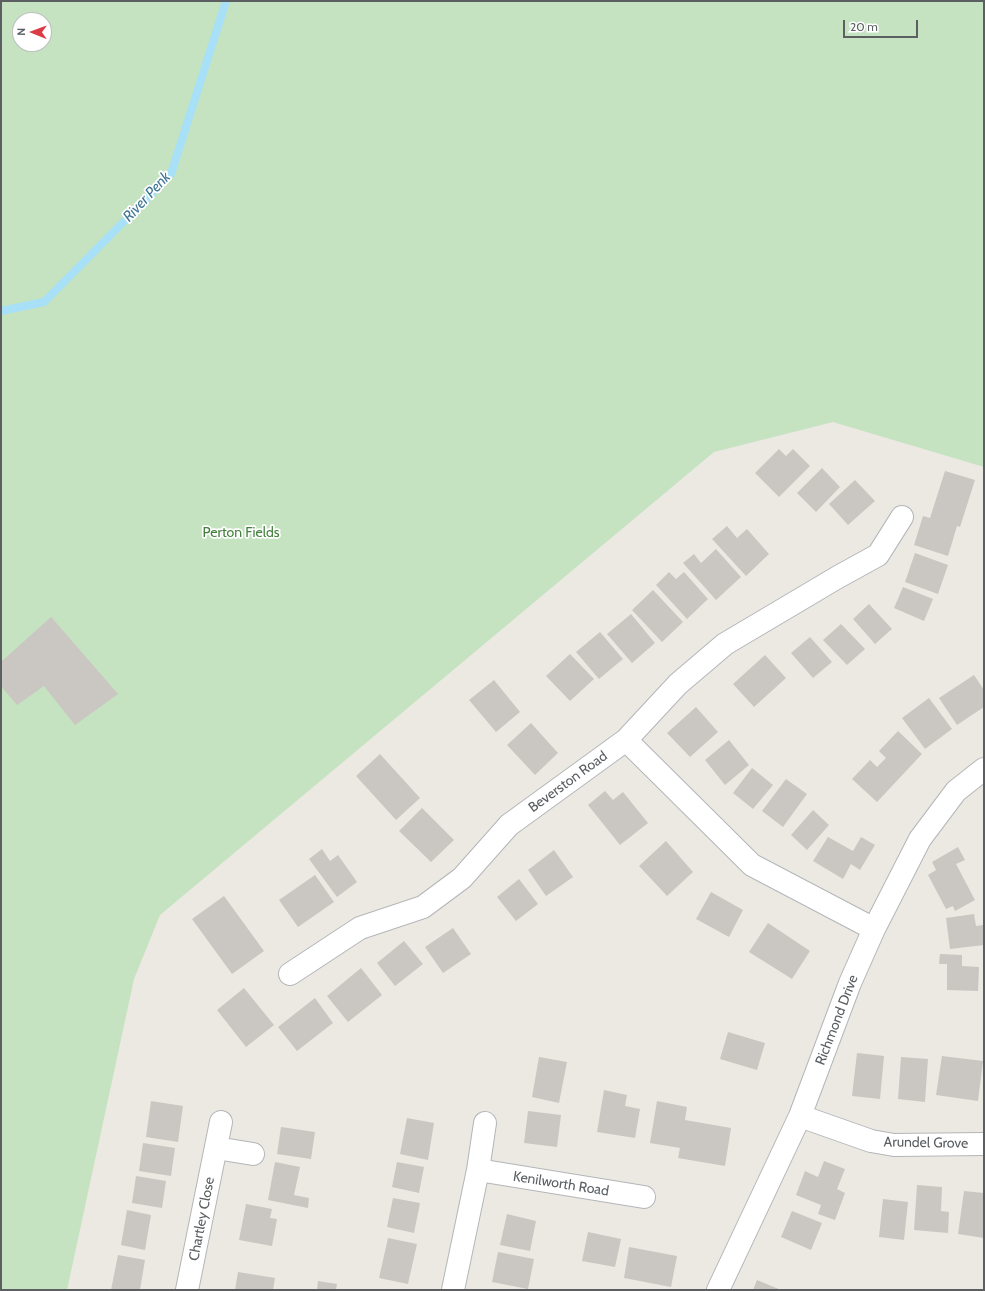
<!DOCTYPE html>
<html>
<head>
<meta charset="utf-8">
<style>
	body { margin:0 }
	#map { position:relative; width:985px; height:1291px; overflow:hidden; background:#ece9e2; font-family:Cabin,sans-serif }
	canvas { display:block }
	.frame { position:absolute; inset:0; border:2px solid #5b5f62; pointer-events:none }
	.north { position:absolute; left:12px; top:12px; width:40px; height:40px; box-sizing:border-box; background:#fff; border:1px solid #bdbfc0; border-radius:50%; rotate:271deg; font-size:11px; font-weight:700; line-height:16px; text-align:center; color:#5b5f62 }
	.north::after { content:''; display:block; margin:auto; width:14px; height:18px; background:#da3b45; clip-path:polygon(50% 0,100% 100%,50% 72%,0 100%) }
	.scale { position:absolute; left:843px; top:20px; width:75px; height:18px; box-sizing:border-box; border:2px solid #5b5f62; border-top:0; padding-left:5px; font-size:12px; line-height:14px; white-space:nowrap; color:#5b5f62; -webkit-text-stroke:3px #fff; paint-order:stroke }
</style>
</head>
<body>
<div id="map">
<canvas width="985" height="1291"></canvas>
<div class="frame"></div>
<div class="north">N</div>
<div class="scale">20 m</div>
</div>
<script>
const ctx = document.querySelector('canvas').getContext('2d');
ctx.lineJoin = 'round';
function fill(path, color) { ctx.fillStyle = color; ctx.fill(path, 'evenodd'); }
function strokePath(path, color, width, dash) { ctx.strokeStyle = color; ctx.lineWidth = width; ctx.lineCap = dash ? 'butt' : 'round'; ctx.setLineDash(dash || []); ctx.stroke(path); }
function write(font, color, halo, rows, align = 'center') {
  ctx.font = font + ' Cabin,sans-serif'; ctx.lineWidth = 3.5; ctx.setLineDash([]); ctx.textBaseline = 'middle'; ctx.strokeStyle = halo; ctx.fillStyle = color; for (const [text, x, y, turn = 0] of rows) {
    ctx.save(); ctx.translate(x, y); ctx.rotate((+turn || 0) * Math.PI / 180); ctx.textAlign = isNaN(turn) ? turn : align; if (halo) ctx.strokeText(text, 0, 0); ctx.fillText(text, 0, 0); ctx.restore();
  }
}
const green = new Path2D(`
	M1 1H984V467L833 422 714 452 160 915 134 979 67 1290H1ZM20 20H44V44H20Z`);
const stream = new Path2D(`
	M1 311 44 302 171 174 226 1`);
const building = new Path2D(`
	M779 449 786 456 793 449 810 466 779 497 755 473Z
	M822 468 840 487 816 512 797 493Z
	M945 471 975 480 960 527 957 526 948 556 914 545 923 516 930 518Z
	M855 480 875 501 848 525 829 504Z
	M727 526 737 538 747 529 769 554 746 576 712 539Z
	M716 549 741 577 716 600 683 563 694 554 701 563Z
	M915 553 948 565 938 594 905 582Z
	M669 572 676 579 684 572 708 599 687 619 656 585Z
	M903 587 933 599 924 621 894 608Z
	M653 590 683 622 662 642 632 610Z
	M869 604 892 629 875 644 853 619Z
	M631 614 655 643 632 663 607 634Z
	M51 617 118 694 75 725 44 686 17 705 1 686V662Z
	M841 624 865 649 847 665 823 640Z
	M600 632 623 659 599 679 576 652Z
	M810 637 832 662 813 678 791 653Z
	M570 654 594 679 570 701 546 676Z
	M765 655 786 678 754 707 733 684Z
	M974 675 984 690V707L957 725 939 698Z
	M494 680 520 712 496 732 469 700Z
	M929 698 952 729 925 749 902 718Z
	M696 707 718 732 690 757 667 733Z
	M531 723 558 753 535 775 507 745Z
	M898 731 922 754 877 802 852 779 870 760 877 767 886 758 879 751Z
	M729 740 749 765 725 785 705 760Z
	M380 754 420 798 396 820 356 776Z
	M752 768 773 785 753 809 733 793Z
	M786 779 807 794 783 827 762 811Z
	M605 791 613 800 623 792 648 823 620 845 588 805Z
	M422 808 454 840 431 862 399 831Z
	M813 810 829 825 807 850 791 835Z
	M828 837 853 851 861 837 875 845 860 870 851 864 843 879 813 861Z
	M666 841 693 872 667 896 639 866Z
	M958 847 965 860 956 864 975 900 955 911 953 906 946 909 928 875 936 870 932 862Z
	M322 849 330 861 338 855 357 882 337 897 309 859Z
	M554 850 573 877 546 896 528 870Z
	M315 875 334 902 298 927 279 900Z
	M519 879 538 904 516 921 497 897Z
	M711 892 743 910 729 937 696 919Z
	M224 896 264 951 232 974 192 919Z
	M974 914 976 926 983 925 984 945 950 949 946 918Z
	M768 923 810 951 792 979 749 952Z
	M453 928 471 954 443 973 425 947Z
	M404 941 423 964 395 986 377 963Z
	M940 954 962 955V966L979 967 978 991 947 990V964H939Z
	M361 968 382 995 348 1022 327 996Z
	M244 988 274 1025 246 1047 217 1010Z
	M315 998 333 1023 297 1051 278 1027Z
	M728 1032 765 1043 757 1070 720 1059Z
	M857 1053 884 1056 880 1099 852 1096Z
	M942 1056 983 1061 978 1101 936 1095Z
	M539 1057 567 1062 559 1103 532 1097Z
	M901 1057 928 1059 925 1102 898 1099Z
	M604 1090 627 1095 625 1106 640 1109 635 1138 597 1132Z
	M151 1101 183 1106 178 1142 146 1137Z
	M657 1101 687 1107 685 1120 731 1128 725 1166 678 1158 680 1148 650 1143Z
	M528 1111 561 1115 557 1147 524 1143Z
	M407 1118 434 1123 428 1160 400 1154Z
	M281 1127 315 1132 311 1159 277 1154Z
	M143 1143 175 1148 171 1176 139 1171Z
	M824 1161 845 1169 837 1189 845 1193 835 1220 818 1214 821 1205 796 1195 805 1171 818 1177Z
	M275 1162 300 1167 294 1195 309 1198 308 1208 268 1200Z
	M397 1162 424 1167 419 1193 392 1187Z
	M136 1176 166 1181 162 1208 132 1203Z
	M917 1185 942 1187 941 1211 949 1212 948 1233 914 1230Z
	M964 1191 984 1193V1238L958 1234Z
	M393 1198 420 1203 414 1233 387 1227Z
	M883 1199 908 1202 904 1240 879 1237Z
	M246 1204 272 1209 270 1218 277 1219 272 1246 239 1240Z
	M127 1210 151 1215 145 1250 121 1245Z
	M792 1211 822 1223 811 1250 781 1237Z
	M507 1214 536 1221 530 1251 500 1245Z
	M588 1232 621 1239 615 1267 582 1261Z
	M388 1238 417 1244 408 1284 379 1278Z
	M629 1247 677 1256 671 1287 624 1278Z
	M498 1252 534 1259 528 1289 492 1282Z
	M118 1255 145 1260 140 1290H111Z
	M238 1272 275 1278 273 1290H235Z
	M757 1280 781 1290H753Z
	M318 1281 337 1284 336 1290H317Z`);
const minor = new Path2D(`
	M626 740 752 865 874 929
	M290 974 360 928 423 907 462 878 509 825 626 740 678 684 725 644 838 577 878 555 902 517
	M800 1116 871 1141 894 1145 984 1144
	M216 1148 253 1154
	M478 1170 644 1197
	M187 1290 221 1122
	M453 1290 478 1170 485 1123
	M718 1290 800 1116 850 983 874 929 920 839 956 791 984 769`);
const parkNames = [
	["Perton Fields",241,533]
];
const streetNames = [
	["Beverston Road",568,782,-36],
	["Richmond Drive",837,1020,-69],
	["Arundel Grove",926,1143,1],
	["Kenilworth Road",561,1184,9],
	["Chartley Close",202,1219,-79]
];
const waterNames = [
	["River Penk",147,197,-47]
];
fill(green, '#c5e2c1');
strokePath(stream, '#a7e0f7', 8);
fill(building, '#cac6c2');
strokePath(minor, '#b3b6b9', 24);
strokePath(minor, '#fff', 22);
write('14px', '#42803c', '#fff', parkNames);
write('14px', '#5b5f62', '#fff', streetNames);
write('italic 15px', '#407797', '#fff', waterNames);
</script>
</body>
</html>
